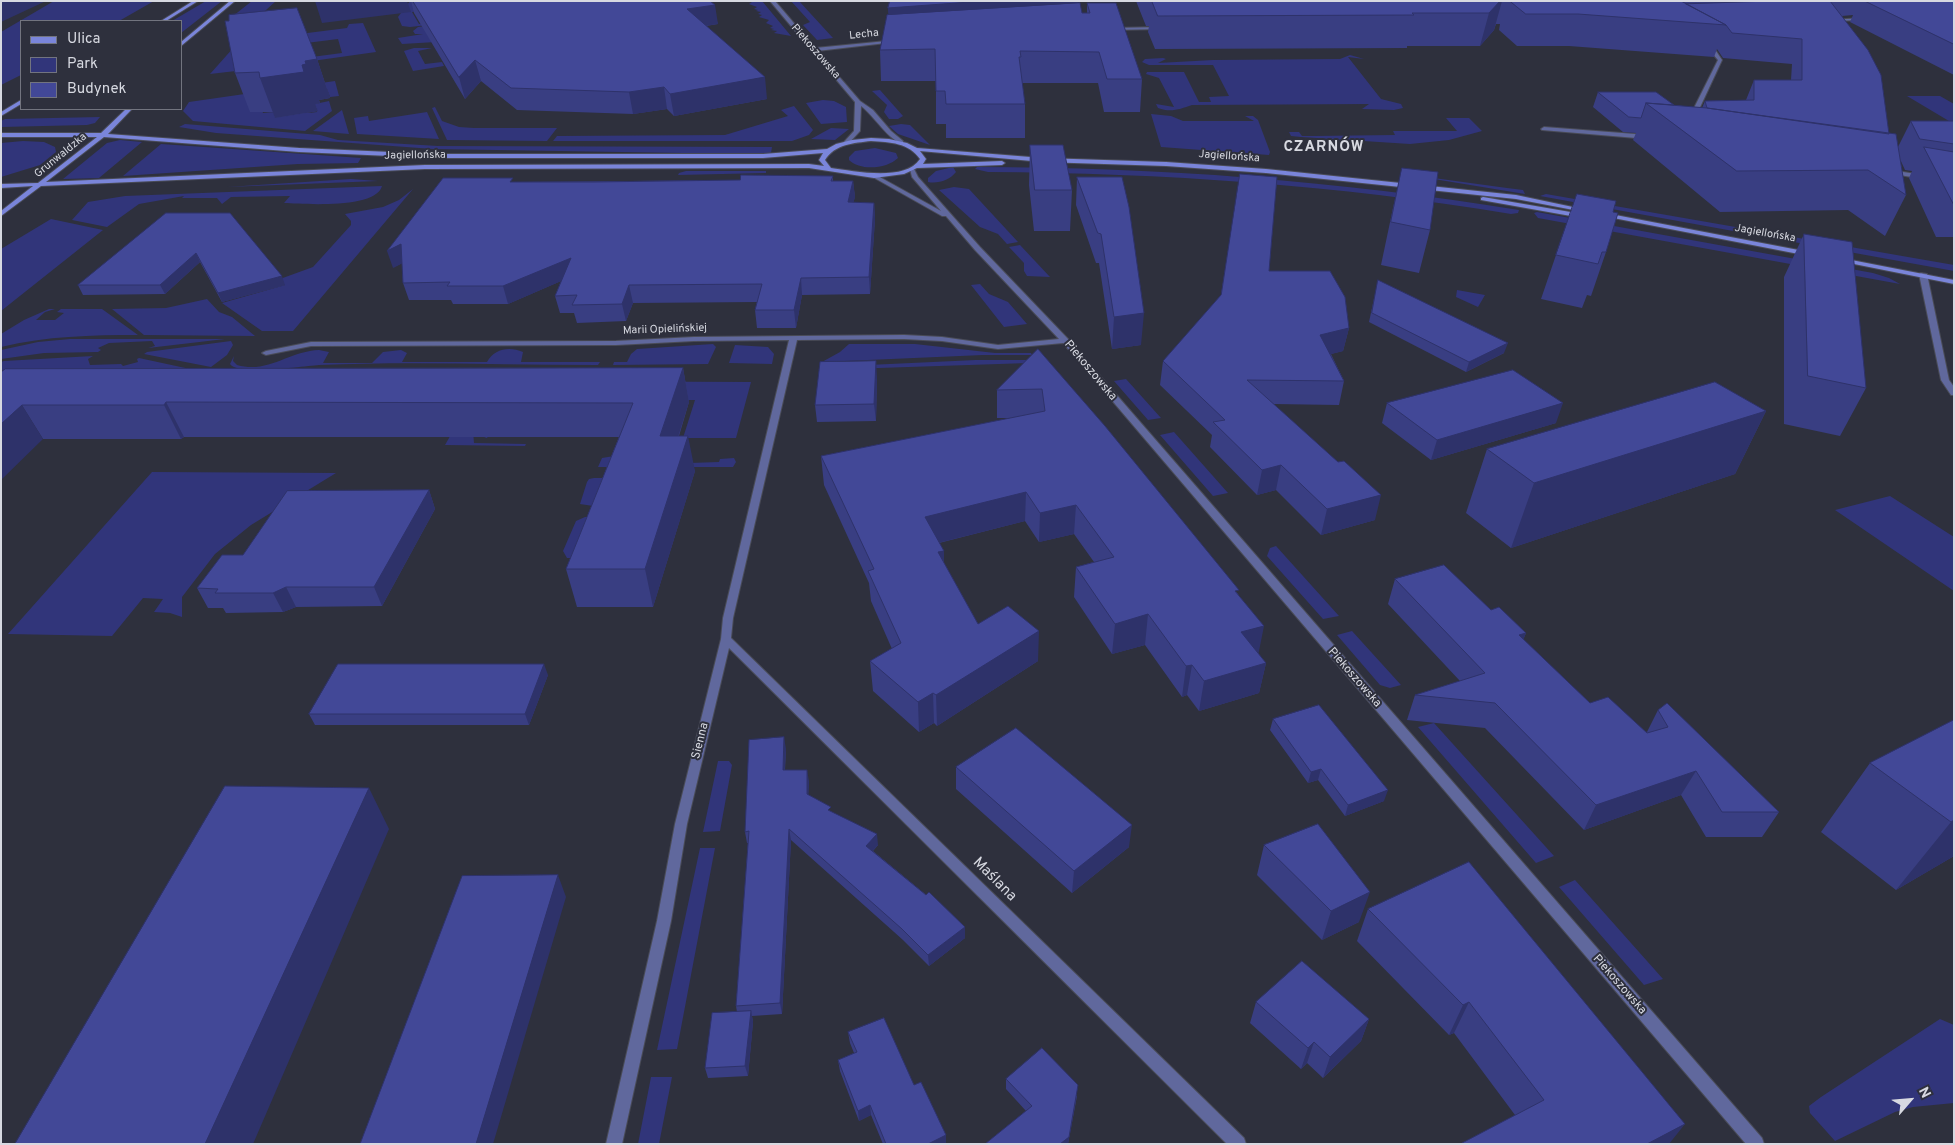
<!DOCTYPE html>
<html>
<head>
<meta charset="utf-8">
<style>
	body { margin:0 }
	#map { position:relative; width:1955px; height:1145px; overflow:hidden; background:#2e303d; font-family:Overpass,sans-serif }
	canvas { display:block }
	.frame { position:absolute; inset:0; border:2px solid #d7d9e1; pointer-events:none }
	.legend { position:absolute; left:20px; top:20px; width:162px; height:90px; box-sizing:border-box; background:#2e303d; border:1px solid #72747f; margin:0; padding:6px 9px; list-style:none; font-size:15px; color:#d7d9e1 }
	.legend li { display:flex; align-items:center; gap:10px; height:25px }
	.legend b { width:25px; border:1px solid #72747f }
	.north { position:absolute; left:1885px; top:1075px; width:50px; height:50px; -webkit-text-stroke:4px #2e303d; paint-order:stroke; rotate:63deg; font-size:14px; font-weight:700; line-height:20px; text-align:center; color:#d7d9e1 }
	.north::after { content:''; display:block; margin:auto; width:18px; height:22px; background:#d7d9e1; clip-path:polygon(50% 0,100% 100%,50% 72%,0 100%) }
</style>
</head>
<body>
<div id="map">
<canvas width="1955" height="1145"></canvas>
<div class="frame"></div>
<ul class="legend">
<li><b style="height:6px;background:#7a85da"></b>Ulica</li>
<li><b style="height:14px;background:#31357a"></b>Park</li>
<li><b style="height:14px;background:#424897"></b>Budynek</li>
</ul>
<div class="north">N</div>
</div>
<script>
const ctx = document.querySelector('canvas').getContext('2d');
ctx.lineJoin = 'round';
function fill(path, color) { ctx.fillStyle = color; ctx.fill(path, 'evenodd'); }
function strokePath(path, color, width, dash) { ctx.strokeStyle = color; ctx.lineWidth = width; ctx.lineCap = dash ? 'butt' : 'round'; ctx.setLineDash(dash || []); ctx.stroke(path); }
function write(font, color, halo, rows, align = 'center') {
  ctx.font = font + ' Overpass,sans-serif'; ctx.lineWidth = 4; ctx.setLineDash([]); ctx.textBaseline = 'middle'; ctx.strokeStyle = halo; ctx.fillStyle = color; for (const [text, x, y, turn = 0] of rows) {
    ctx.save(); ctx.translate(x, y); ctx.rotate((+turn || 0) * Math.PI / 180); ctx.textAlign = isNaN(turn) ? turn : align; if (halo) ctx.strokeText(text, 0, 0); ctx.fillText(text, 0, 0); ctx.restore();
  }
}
const green = new Path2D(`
	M54 1H154L119 21H21V75L1 85V32Z
	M206 1H222L181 33V21H172Z
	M252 1H276L256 19 233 16Z
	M410 1H496L412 12 419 24 436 22 437 24 410 27 402 26 398 17Z
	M745 1H762L791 36 774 33 777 31 771 30 774 29 770 28 773 26 766 23 769 20 759 17 762 15 758 14 761 12 756 11 758 10 754 9 757 7 749 4 752 2Z
	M791 1H799L833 38 817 40 803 25 810 22Z
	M480 19 436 42 402 44 398 38 423 34H415L413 31 418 27Z
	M363 23 376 52 305 62 304 58 342 53 338 39 243 51 279 66 210 74 243 37 260 39 347 28 349 24Z
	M414 48H432L418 51 425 64 442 62 444 66 413 71 404 51Z
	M1350 55 1364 59 1348 57 1381 99 1401 104 1403 108 1394 110 1362 109 1369 104 1192 105C1180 109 1171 113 1158 108L1156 104 1174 107 1159 78 1146 74 1147 72H1184L1199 102H1211L1209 97 1229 96 1213 65H1149L1142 62 1145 59 1163 58 1166 59 1158 63 1213 60 1340 59Z
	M335 81 339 96 330 97 327 89 262 110 263 113C282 110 300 115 317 112L315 104 329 101 332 111 305 131 193 121 183 111 189 102Z
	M880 90 903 116 898 119H889L884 112 887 105 872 91Z
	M1907 96H1940L1954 104V124Z
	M823 100 834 101 846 107 847 122 821 124 806 103Z
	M794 106 813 130 809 135 792 141H553L557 136 725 135 788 116 781 110Z
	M435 107 442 121 459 127 474 128H557L547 141 447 140 432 108Z
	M342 110 349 134 313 131Z
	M427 112 439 139 357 134 354 118 368 116 369 121Z
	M1151 114 1171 116 1183 121H1254L1245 116H1253L1258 120 1270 152 1269 155 1161 147Z
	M100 117 95 123 87 125 1 127V121L5 119Z
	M1446 118H1469L1482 131 1449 140 1410 144 1301 137 1291 136 1289 132H1299L1302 136H1314L1395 135 1393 131H1457Z
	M185 124 320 135 338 140 438 146 772 147 771 153 746 154 433 149 216 133 179 127Z
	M901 124 910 125 930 145 898 134 889 126Z
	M831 128 849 129 835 140 811 139Z
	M120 140 142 142 99 178 63 179 107 143Z
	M23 141 44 142 55 147 56 152 40 165 1 177V143Z
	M161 144 361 158 358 163 298 164 123 176Z
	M875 148 896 153 898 158C887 169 860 171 849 160V157L855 151Z
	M953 167 956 172C950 180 938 184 928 182V178L936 171Z
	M977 167C1159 167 1339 181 1519 210L1518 213 1511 214C1338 185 1163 173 988 172L975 169Z
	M686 171H766V173L678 175 679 173Z
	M1397 173 1507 188 1523 190 1525 194Z
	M351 179 378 181 227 187Z
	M382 186C376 209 304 204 284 203L290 196 231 197 222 204 217 198H182L184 196 139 204 107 227 72 220 88 202 125 196Z
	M954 187 969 189 1018 242 1007 244 998 234 980 227 939 190Z
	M413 189 293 331H262L222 303 285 285 280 279 313 267 351 225V221L345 214 383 207 399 200Z
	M1546 194 1954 265V271L1540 196Z
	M1537 212 1873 273 1889 278 1900 284 1538 218 1534 213Z
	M51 219 103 230 1 311V249Z
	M1020 245 1050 277 1027 276 1024 271V263L1009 247Z
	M980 284 989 294 1008 302 1027 324 1004 327 971 285Z
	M1457 290 1485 295 1478 307 1456 297Z
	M207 299 219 312 232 317 255 336 144 335 112 309 166 308Z
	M49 309H55L45 312 36 320H55L64 313 57 312 61 309H102L138 335C91 335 47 336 1 347V334L24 320Z
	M70 339H225L148 348 155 346 152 341 109 343 98 348 101 350 98 352 44 353 1 359V350L38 342Z
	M231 341 233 345 227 355 211 367 144 354 147 352Z
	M713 344 716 347 708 364 613 365 614 362H627L631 354 637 349Z
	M849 344H915L995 353H1031L1032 355H983L822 362 840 352Z
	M735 345 768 347 774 354 772 364 729 363Z
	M319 350 329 352 323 363H372L383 352 401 350 407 353 402 362H487C494 349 509 346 523 352L521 362H600L598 365C505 365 412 361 319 365 304 366 237 376 230 364L234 356 233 361 237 365C268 374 289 351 319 350Z
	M93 356 88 359 90 365 121 364 123 366 138 362 137 359 139 358 190 369 1 370V362L4 361Z
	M976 360H1027L1029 363 818 370 825 367Z
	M1126 379 1161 418 1148 420 1114 381Z
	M482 380 471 407 474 443 526 444 525 446 445 445Z
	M506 381 751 382 736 438H683L695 400 506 401 487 438 484 437 480 405Z
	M1174 432 1228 493 1213 496 1160 435Z
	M614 456 689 463 719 462 720 459 734 458 736 462 733 467H598L602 458Z
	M152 472 336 473 251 525 215 554 182 597V617L170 613 154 612 163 599 143 598 112 636 8 634Z
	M594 478H625L613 509 580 504 587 482 589 479Z
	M1890 496 1954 537V591L1835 510Z
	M585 517H610L574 558H567L563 551 576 521Z
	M1276 546 1339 616 1323 619 1267 556 1270 548Z
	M1352 631 1401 685 1390 688 1380 685 1337 635Z
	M1434 723 1554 856 1536 863 1418 727Z
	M718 761H729L732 765 720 831 703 832Z
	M700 848H715L677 1049 657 1050Z
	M1575 880 1663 979 1644 985 1559 887Z
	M1940 1019 1954 1025V1103L1913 1107 1895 1112 1835 1141 1810 1113 1809 1106 1821 1097Z
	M651 1077H672L659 1144H638Z`);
const street = new Path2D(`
	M770 1H775L815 48 897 40 895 42 817 51 860 101 873 110 891 131 903 141V143C890 143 873 114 861 106L860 131 848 144H844V142L854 131 855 102Z
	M1864 18 1866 20 1831 21 1829 20Z
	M1162 27 1164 29 1111 30 1109 29 1111 28Z
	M1704 46 1716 51 1722 60 1695 118 1692 120 1689 118 1718 60 1712 53 1702 48Z
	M1544 127 1648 135 1651 137 1648 139 1542 130 1541 129Z
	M910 169H914L918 177 980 247 1068 339 1762 1138 1764 1144H1746L1063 343 998 349 942 341 904 339 797 340 733 618 731 638 1244 1138 1246 1144H1227L729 648 687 824 671 921 622 1144H606L657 921 675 824 721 639 723 618 789 340 694 341 616 345 311 346 266 355 262 353 266 351 311 342 616 341 694 337 904 335 942 337 998 345 1059 339 975 250 946 216H942L871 176 876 175 941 211 912 177Z
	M1890 170 1923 175 1926 177 1923 179 1888 173 1887 172Z
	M1921 273 1927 274 1949 380 1954 387V395H1951L1941 380 1919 274Z`);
const secondary = new Path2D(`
	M193 1H198L166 21H161Z
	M230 1H235L181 46V42Z
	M21 100V104L1 116V112Z
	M126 109H132L108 134 299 148 436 154H763L827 149 836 144 852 140 871 138 889 139 907 143 917 148 1043 158 1166 162 1266 169 1516 195 1587 210 1584 212 1516 199 1266 173 1166 166 1043 162 920 151 926 159 923 164 1002 161 1005 163 1002 165 917 168 904 174 874 178 809 168 425 169 41 186 1 216V211L33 186 1 188V184L38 183 97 137H1V133H101ZM104 137 299 152 436 158H763L823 153 819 160 824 166 809 164 425 165 46 182ZM871 141C890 142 909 143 920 159 905 182 854 171 831 168L825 160C835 144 854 143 871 141Z
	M1483 197 1582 214 1585 216 1582 218 1481 200V198Z
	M1605 213 1809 252 1812 254 1809 256 1603 216 1602 215Z
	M1841 258 1954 280V284L1839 261V259Z`);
const wall = new Path2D(`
	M411 1H710L718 24 706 26 767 99 674 116 667 109 633 114 517 110 481 81 465 99 414 13Z
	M1136 1H1954V75L1850 22 1853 15 1842 16 1889 134 1898 147 1911 121H1954V237H1936L1909 178 1912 171 1905 170 1900 159 1906 195 1885 236 1848 210 1720 212 1633 140 1636 133 1623 132 1593 107 1598 92 1674 105 1702 108 1705 101 1746 100 1754 80H1791L1792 64 1723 58 1717 49 1714 57 1569 46H1517L1499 30 1500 24H1496L1494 30 1480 46H1407V48L1155 49 1148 32 1149 26H1146Z
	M1078 3 1082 13H1087V3L1142 79 1140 112H1104L1098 83H1022L1025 104V138H946V124H936V81H881L880 50 889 15 888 8Z
	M317 59 330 98 319 100 320 103 315 104 318 111 275 118 273 112H250L235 73Z
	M1030 145 1072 190 1070 231H1034L1029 185Z
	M1402 168 1430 230 1419 273 1381 265 1393 208Z
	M833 176V181H853L855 197 853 203H874L875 219 870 294 802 295 796 328H757L755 310 757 302 633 303 626 321 577 323 574 313H560L555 296 561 281 508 304H453L451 300H409L403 283 402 263 393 268 514 182 740 180Z
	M1077 177H1122L1141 345 1112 349 1099 263H1096L1076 205Z
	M1613 212 1606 252 1591 296 1587 295 1582 308 1541 299 1556 255Z
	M230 213 285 285 222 302 200 262 165 294 83 295 78 285Z
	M1804 234 1866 388 1840 436 1784 424V277Z
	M1378 280 1504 353 1466 372 1369 322Z
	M1349 328 1343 351 1331 354 1344 381 1339 405 1273 404 1375 520 1321 535 1276 490 1257 495 1210 447 1212 435 1160 385 1163 361Z
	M1038 349 1238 594 1258 654 1266 663 1259 693 1199 711 1187 695 1182 697 1145 645 1112 654 1074 597 1076 567 1094 562 1074 534 1039 542 1025 521 939 543 944 563 978 624 1038 661 937 726 934 723 919 732 873 691 870 661 892 649 871 601 869 583 824 485 821 456 1014 418H997V390Z
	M683 368 689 402 679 436 695 471 653 607H577L566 569 619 437H184L181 439H43L1 372Z
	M877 378 876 421 817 422 815 405Z
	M1387 403 1556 423 1431 460 1382 423Z
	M1766 411 1735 474 1511 548 1466 513 1487 449Z
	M429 490 435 509 382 606 296 607 283 612 226 613 223 608H208L197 588 243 555Z
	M1395 579 1491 610 1526 633 1523 640 1590 703 1647 732 1658 710 1779 812 1762 837H1706L1681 795 1584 830 1485 728 1407 720 1415 695 1460 681 1388 604Z
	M548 675 529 725H315L309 714Z
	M1273 719 1384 801 1345 816 1318 780 1308 783 1270 730Z
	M1954 720V856L1896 890 1821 832 1870 763Z
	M786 749 785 770 809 781 808 795 878 845 873 851 965 927V938L929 966 903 940 791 840 782 1014 752 1016 753 1022 748 1076 708 1078 705 1068 737 1012 736 1006 748 843H747L745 832Z
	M956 767 1129 847 1072 893 956 789Z
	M1264 845 1359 922 1322 940 1257 875Z
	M1368 909 1669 1144H1462L1515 1115 1454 1033 1449 1035 1357 941Z
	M1256 1002 1369 1019 1361 1041 1323 1078 1307 1063 1301 1069 1250 1023Z
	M848 1032 914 1085 946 1135V1144H883L871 1115 859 1121 840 1071 838 1060 854 1053 850 1043Z
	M1006 1079 1077 1096 1068 1144H985L1026 1111 1006 1089Z`);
const shadedWall = new Path2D(`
	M1 1H46L1 22Z
	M315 1H407L411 12 322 23Z
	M984 1H1078L1077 25 890 39 888 8Z
	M1500 1H1502L1494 30 1480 46 1489 13Z
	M715 5 718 24 690 28 687 9Z
	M317 59 330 98 319 100 320 103 315 104 318 111 275 118 260 78 302 65 305 61Z
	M475 60 481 81 465 99 459 77Z
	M765 77 767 99 674 116 670 94Z
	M664 87 667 109 633 114 629 92Z
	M853 181 855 197 849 219 848 202Z
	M874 203 875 219 870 294 869 277Z
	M401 244 407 261 393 268 387 251Z
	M196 253 200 262 165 294 160 285Z
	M571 258 575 275 508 304 503 286Z
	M282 276 285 285 222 302 218 293Z
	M801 278 802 295 796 328 794 310Z
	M629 285 633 303 626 321 622 304Z
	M1144 313 1141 345 1112 349 1114 317Z
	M1349 328 1343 351 1315 358 1320 335Z
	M1508 343 1504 353 1466 372 1469 362Z
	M876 361 877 378 876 421 874 404Z
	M683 368 689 402 667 472 660 436Z
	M166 402 184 437 181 439 164 405Z
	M1563 403 1556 423 1431 460 1437 440Z
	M22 405 43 439 1 480V424Z
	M1766 411 1735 474 1511 548 1534 483Z
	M688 436 695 471 653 607 645 569Z
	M1281 465 1276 490 1257 495 1262 470Z
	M429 490 435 509 382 606 374 587Z
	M1026 492 1025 521 926 546 925 517Z
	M1381 495 1375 520 1321 535 1327 509Z
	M1076 505 1074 534 1039 542 1040 513Z
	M944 551V581L938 552Z
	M286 587 296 607 283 612 273 593Z
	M1148 614 1145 645 1112 654 1115 624Z
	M1264 626 1258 656 1241 632Z
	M1039 631 1038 661 937 726 936 695Z
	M1526 633 1516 658 1519 635Z
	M1266 663 1259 693 1199 711 1204 681Z
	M544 664 548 675 529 725 525 714Z
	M1192 665 1187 695 1182 697 1186 666Z
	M933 693 934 723 919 732 918 702Z
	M784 737 786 749 784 781 783 770Z
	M1321 769 1318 780 1308 783 1311 772Z
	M807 770 809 781 808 805 807 794Z
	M1696 771 1681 795 1584 830 1596 805Z
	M369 788 389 829 253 1144H205Z
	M1388 790 1384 801 1345 816 1348 805Z
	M1954 820V856L1896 890 1951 822Z
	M1132 825 1129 847 1072 893 1074 871Z
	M789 829 791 840 782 1014 780 1003Z
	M877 834 878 845 867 857 866 846Z
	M558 875 566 897 493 1144H476Z
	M1370 892 1359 922 1322 940 1331 911Z
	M965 927V938L929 966 928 955Z
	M1469 1002 1454 1033 1449 1035 1463 1005Z
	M751 1011 753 1022 748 1076 745 1066Z
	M1369 1019 1361 1041 1323 1078 1330 1057Z
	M1314 1042 1307 1063 1301 1069 1308 1048Z
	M1078 1085 1068 1144H1060Z
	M870 1105 871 1115 859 1121 858 1111Z
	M1685 1124 1669 1144H1647Z
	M946 1135V1144H928Z`);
const building = new Path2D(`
	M413 1H710L715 5 687 9 765 77 670 94 664 87 629 92 511 88 475 60 459 77Z
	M890 1H984L888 8Z
	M1152 1H1500L1489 13H1412L1414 15 1158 16Z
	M1510 1H1681L1726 25 1578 14H1526Z
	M1771 1H1830L1868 50 1881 75 1889 134 1707 108 1705 101 1754 100V80H1802V39L1732 33 1726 25 1686 4Z
	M1865 1H1954V44Z
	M1080 3 1082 13H1090L1087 3H1116L1142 79H1107L1099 52 1020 51 1021 57H1019L1025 104H946L945 91H936L935 49 880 50 887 15Z
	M297 8 317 59 305 61 306 64 302 65 304 72 260 78 259 72 235 73 225 21H229V15Z
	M1598 92H1656L1674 105 1646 103 1641 118 1629 117Z
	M1646 103 1707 108 1896 134 1906 195 1868 170 1737 171Z
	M1911 121H1954V144L1920 139Z
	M1030 145H1063L1072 190H1035Z
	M1924 147 1954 152V205Z
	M1402 168 1438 172 1430 230 1391 222Z
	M1240 174 1277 177 1269 271H1330L1345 297 1349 328 1320 335 1344 381 1247 380 1338 462 1344 461 1381 495 1327 509 1281 465 1262 470 1213 422 1225 420 1163 361 1221 295Z
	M741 175 833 176 831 181H853L848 202 874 203 869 277 801 278 794 310H755L762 284 629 285 622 304 572 305 577 295 555 296 571 258 503 286H447L450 282 403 283 401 244 387 251 443 178H513L510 182H593L740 180Z
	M1077 177H1122L1129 207 1144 313 1114 317 1101 234 1098 233Z
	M1577 194 1616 201 1613 212 1618 213 1606 252H1602L1598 264 1556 255Z
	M166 213H230L282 276 218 293 196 253 160 285H78Z
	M1804 234 1852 242 1866 388 1808 376Z
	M1378 280 1508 343 1469 362 1372 313Z
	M1038 349 1105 426 1239 590 1235 591 1264 626 1241 632 1266 663 1204 681 1192 665 1186 666 1148 614 1115 624 1076 567 1114 557 1076 505 1040 513 1026 492 925 517 944 551 938 552 978 624 1008 606 1039 631 936 695 933 693 918 702 870 661 901 643 868 571 874 569 821 456 1045 411 1042 389 997 390Z
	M876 361 874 404 815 405 820 362Z
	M683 368 660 436H688L645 569H566L633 403 166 402 164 405H22L1 424V372L5 369Z
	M1513 370 1563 403 1437 440 1387 403Z
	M1715 382 1766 411 1534 483 1487 449Z
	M429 490 374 587H286L273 593H215L218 589 197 588 222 555H243L287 491Z
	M1444 565 1491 610 1499 607 1526 633 1519 635 1590 703 1608 697 1647 733 1668 727 1658 710 1667 703 1779 812H1722L1696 771 1596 805 1495 703 1415 695 1485 673 1395 579Z
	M338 664H544L525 714H309Z
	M1319 705 1388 790 1348 805 1321 769 1311 772 1273 719Z
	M1954 720V820L1951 822 1870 763Z
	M1016 728 1132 825 1074 871 956 767Z
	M784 737 783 770H807V794L831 807 828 810 877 834 866 846 926 895 929 892 965 927 928 955 902 929 789 829 780 1003 736 1006 749 831 745 832 749 740Z
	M225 786 369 788 205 1144H15Z
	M1318 824 1370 892 1331 911 1264 845Z
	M1469 862 1685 1124 1647 1144H1462V1143L1544 1100 1469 1002 1463 1005 1368 909Z
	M558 875 476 1144H360L462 876Z
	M1302 961 1369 1019 1330 1057 1314 1042 1308 1048 1256 1002Z
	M751 1011 745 1066 705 1068 712 1013Z
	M884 1018 914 1085 921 1082 946 1135 928 1144H886L870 1105 858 1111 838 1060 857 1052 848 1032Z
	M1042 1048 1078 1085 1069 1137 1060 1144H985L1032 1106 1006 1079Z`);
const farStreetnames = [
	["Lecha",864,35,-6],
	["Piekoszowska",815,52,49],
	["Grunwaldzka",61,156,-39],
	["Jagiellońska",415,156,-1],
	["Jagiellońska",1229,157,4],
	["Jagiellońska",1765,234,10],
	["Marii Opielińskiej",665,330,-2]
];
const streetNames = [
	["Piekoszowska",1090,371,50],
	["Piekoszowska",1354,678,49],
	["Sienna",701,741,-76],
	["Piekoszowska",1619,985,49]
];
const farDistrictnames = [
	["CZARNÓW",1324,148]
];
const nearStreetnames = [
	["Maślana",994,880,45]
];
fill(green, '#31357a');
strokePath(street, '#494b57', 2);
strokePath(secondary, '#494b57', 2);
fill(street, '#60689d');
fill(secondary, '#7a85da');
fill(wall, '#393e82');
fill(shadedWall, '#2e326a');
fill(building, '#424897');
strokePath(building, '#2e326a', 1);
write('11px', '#d7d9e1', '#2e303d', farStreetnames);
write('12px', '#d7d9e1', '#2e303d', streetNames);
ctx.letterSpacing = '1px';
write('bold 15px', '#d7d9e1', '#2e303d', farDistrictnames);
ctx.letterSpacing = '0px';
write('15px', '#d7d9e1', '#2e303d', nearStreetnames);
</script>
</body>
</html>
